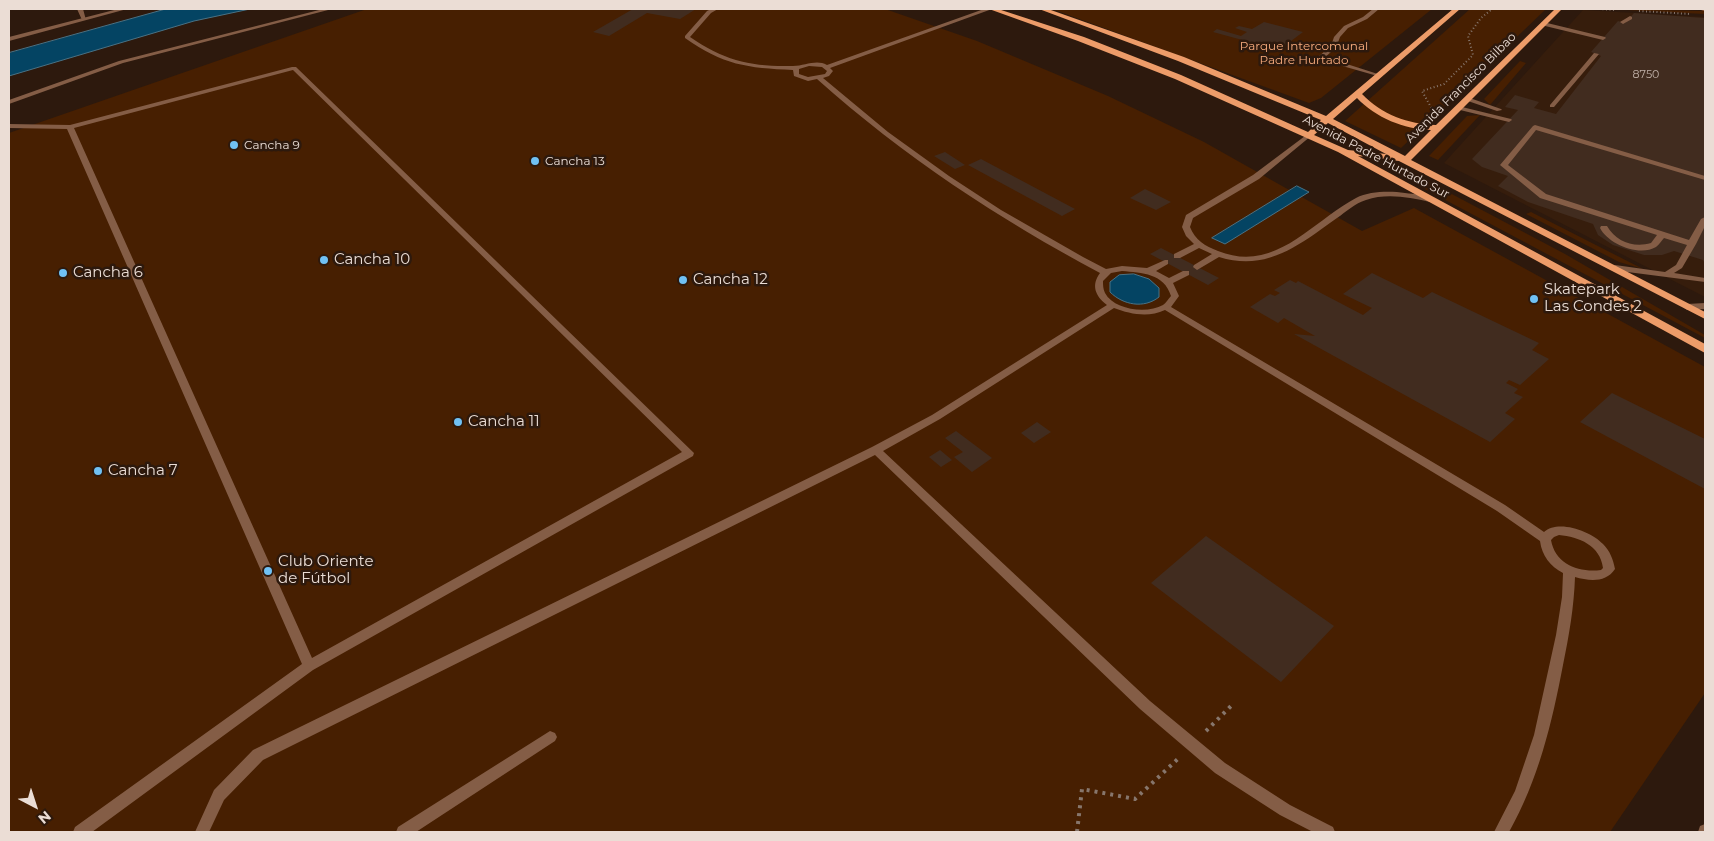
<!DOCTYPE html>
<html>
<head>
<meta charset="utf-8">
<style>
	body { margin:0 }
	#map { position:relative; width:1714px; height:841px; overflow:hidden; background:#2d190d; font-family:Montserrat,sans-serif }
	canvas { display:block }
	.frame { position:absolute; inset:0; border:10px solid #ebddd5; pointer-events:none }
	.north { position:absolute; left:10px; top:781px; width:50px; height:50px; -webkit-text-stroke:4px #2d190d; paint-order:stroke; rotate:140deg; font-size:14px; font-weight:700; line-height:20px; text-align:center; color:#ebddd5 }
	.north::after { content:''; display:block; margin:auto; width:18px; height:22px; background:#ebddd5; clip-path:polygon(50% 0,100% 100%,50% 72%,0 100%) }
</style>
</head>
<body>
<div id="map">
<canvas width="1714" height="841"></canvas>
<div class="frame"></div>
<div class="north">N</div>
</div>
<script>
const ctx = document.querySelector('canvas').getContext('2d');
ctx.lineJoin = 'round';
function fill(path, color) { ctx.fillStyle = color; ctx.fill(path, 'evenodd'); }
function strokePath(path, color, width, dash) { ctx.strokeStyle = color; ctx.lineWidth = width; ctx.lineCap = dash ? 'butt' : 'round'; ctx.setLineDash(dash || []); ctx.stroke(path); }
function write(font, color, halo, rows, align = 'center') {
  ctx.font = font + ' Montserrat,sans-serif'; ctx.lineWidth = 5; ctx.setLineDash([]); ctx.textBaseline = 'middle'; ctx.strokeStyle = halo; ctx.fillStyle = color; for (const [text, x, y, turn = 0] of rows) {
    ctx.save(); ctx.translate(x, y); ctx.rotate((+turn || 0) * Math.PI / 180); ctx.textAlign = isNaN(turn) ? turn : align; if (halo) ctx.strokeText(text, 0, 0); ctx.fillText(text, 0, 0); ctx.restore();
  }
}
const built = new Path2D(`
	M1583 10 1705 17V297L1444 163Z`);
const green = new Path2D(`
	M367 9H885L977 41 1108 96 1204 142 1362 231 1414 208 1705 367V693L1610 832H9V133Z
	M1052 9H1432L1321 98 1309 103Z
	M1470 9H1546L1401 148 1345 121Z
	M1608 9 1701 11H1705V14Z
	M1520 61 1526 63 1490 105 1484 99Z
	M1480 115 1438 160 1429 156 1467 116Z
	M1414 174 1565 254 1705 335V338L1404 178Z
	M1531 212 1643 269 1619 262 1526 214Z`);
const water = new Path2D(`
	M166 9H250L194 21 9 76V53Z
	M1297 186 1309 192 1225 244 1212 238Z
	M1134 274 1149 279 1159 288V297C1144 309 1123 305 1110 292V282L1119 275Z`);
const building = new Path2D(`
	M633 9H696L680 19 647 13 609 36 593 32Z
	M1634 13 1705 18V264L1703 260 1674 251 1662 255H1644L1613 245 1598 235 1593 224 1528 202 1498 186 1508 176 1482 167 1472 159 1518 110 1505 107 1515 95 1539 102 1534 108 1556 114 1601 56 1591 52 1618 21 1625 23Z
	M1264 22 1303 32 1279 50 1213 32 1217 29 1241 36 1247 32 1235 28 1239 26 1252 29Z
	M945 152 965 165 955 169 934 156Z
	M981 159 1075 209 1062 216 968 165Z
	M1145 189 1171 202 1156 210 1130 198Z
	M1161 248 1219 278 1208 285 1150 254Z
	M1372 273 1423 298 1432 292 1539 343 1532 350 1549 359 1520 385 1509 380 1506 383 1518 389 1514 393 1523 397 1505 413 1515 419 1490 442 1294 334 1315 336 1284 318 1278 323 1250 307 1270 294 1275 296 1280 293 1274 290 1290 280 1296 283 1298 281 1363 315 1372 308 1343 294Z
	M1612 393 1705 439V489L1580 422Z
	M1037 422 1051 432 1034 443 1021 433Z
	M956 431 992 458 972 472 954 457 963 452 945 438Z
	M940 450 952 460 941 467 929 457Z
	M1206 536 1334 626 1281 682 1151 583Z`);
const pathFar1 = new Path2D(`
	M1599 9 1616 10
	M1639 11 1691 14
	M1433 111 1422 91 1444 84 1473 55 1468 36 1481 18 1492 9`);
const path = new Path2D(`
	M1206 731 1234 703
	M1077 832 1082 789 1135 799 1180 757`);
const service = new Path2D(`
	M77 9H83L86 20H82Z
	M323 9H332L123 63 9 104V100L119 61Z
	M711 9H718L711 13 690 37C725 61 752 67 793 66 805 66 816 59 827 65L984 9H992L830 68 833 71 829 76 823 78 888 132 949 176 1001 210 1083 257 1106 269 1122 266 1147 268 1165 260H1168V264L1156 271 1169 278 1183 271H1189V275L1173 283 1179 296 1171 307 1505 505 1544 532C1558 519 1591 531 1603 544 1610 551 1613 559 1615 569 1606 583 1589 581 1575 577 1574 607 1569 636 1563 665 1552 723 1538 781 1509 832H1494L1515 791 1534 735 1556 635 1562 597 1563 573C1550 566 1542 556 1540 541L1497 511 1165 310C1148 318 1130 314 1114 308L940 419 883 451 1150 701 1225 763 1290 805 1333 827 1335 832H1313L1280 815 1215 773 1140 709 875 455 263 760 224 800 209 832H195L214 790 253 750 872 447 932 415 1107 305C1095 296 1091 285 1100 273 999 219 903 156 817 79L808 81 794 76 793 70C747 68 723 65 685 38V36L707 11ZM809 66 822 67 827 71 825 74 808 77 799 74V69ZM1122 271C1142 273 1164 273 1171 296 1168 299 1166 303 1163 305 1147 314 1114 310 1105 293 1103 289 1103 285 1103 281L1111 273ZM1559 535C1579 537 1600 545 1603 568L1601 570C1579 573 1555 564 1551 540L1554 537Z
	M1373 9H1379L1367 19 1348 28 1340 37 1336 48 1325 57 1381 75V77L1318 59V57L1331 46 1334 37 1344 26 1363 17Z
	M1630 16 1632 17V19L1623 24 1620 22Z
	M1543 22 1605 37 1606 38 1603 40 1541 25V23Z
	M1594 53 1599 54 1554 107H1550V105Z
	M292 67H296L694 453 693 456 313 670 92 832H73L75 827 302 664 67 129 9 128V124L70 125ZM293 70 682 452 312 658 74 128Z
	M1467 97 1501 109 1502 110 1497 111 1465 100 1464 99Z
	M1458 106 1511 119 1512 120 1509 122 1456 109V107Z
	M1535 125 1705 176V180L1536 130 1508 165 1546 194 1689 240 1701 219 1705 217V226L1696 244 1682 268 1674 273 1705 278V282L1612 270 1611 268 1615 265 1665 272 1676 265 1687 245 1664 238C1662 240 1659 245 1656 247 1639 257 1608 244 1600 228L1601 226H1607C1616 242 1634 248 1651 243L1657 235 1540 198 1500 165 1533 126Z
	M1309 133 1311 134V136L1259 179 1193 218 1190 227C1195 240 1205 246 1218 251 1275 274 1311 222 1356 198 1370 191 1390 191 1405 193 1414 194 1427 195 1434 200L1430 202C1409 197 1386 193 1366 200 1355 203 1346 212 1337 218 1299 245 1267 272 1219 257L1197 270 1193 267 1194 265 1212 254 1199 248 1180 258H1174V254L1194 244 1186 236 1182 227 1186 215 1253 175Z
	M1705 303V309L1687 310 1683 307 1687 304Z
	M550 731 555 733 557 737 555 741 416 832H396L398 827Z`);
const tertiary = new Path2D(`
	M118 9H127L9 41V37Z
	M1705 824V832H1698L1700 826Z`);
const secondary = new Path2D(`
	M1700 9H1705V11L1701 10Z`);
const primary = new Path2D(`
	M989 9H998L1084 37 1181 75 1308 132 1321 120 1178 61 1039 9H1048L1184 57 1326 116 1453 9H1460L1362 94C1382 115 1408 124 1436 125L1555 9H1562L1411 160 1705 312V319L1399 161 1358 156 1705 344V353L1338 152 1175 79 1078 41ZM1357 98C1376 118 1404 129 1431 130L1405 156 1333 119ZM1328 123 1386 154 1348 150 1314 135Z`);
const markers = [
	[234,145,5,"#70c1f4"],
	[535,161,5,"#70c1f4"],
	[324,260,5,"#70c1f4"],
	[63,273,5,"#70c1f4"],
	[683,280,5,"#70c1f4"],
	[1534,299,5,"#70c1f4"],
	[458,422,5,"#70c1f4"],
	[98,471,5,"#70c1f4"],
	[268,571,5,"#70c1f4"]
];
const farNumbernames = [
	["8750",1646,75]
];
const farParknames = [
	["Parque Intercomunal",1304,46],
	["Padre Hurtado",1304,60]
];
const farStreetnames = [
	["Avenida Francisco Bilbao",1461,88,-45],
	["Avenida Padre Hurtado Sur",1376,157,28]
];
const farPoinames = [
	["Cancha 9",244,145],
	["Cancha 13",545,161]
];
const poiNames = [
	["Cancha 10",334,260],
	["Cancha 6",73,273],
	["Cancha 12",693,280],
	["Skatepark",1544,290],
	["Las Condes 2",1544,307],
	["Cancha 11",468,422],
	["Cancha 7",108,471],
	["Club Oriente",278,562],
	["de Fútbol",278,579]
];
fill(built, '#361d0c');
fill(green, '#471f01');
fill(water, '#044463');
strokePath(water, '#497285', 1);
fill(building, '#412c1f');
strokePath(pathFar1, '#87766c', 2, [1, 2.5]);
strokePath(path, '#87766c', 4, [3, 5]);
fill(service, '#845d46');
fill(tertiary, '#845d46');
fill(secondary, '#bf815a');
fill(primary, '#ed9c69');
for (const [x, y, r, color] of markers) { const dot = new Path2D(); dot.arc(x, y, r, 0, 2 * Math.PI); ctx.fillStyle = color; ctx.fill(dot); strokePath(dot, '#2d190d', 2); }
write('11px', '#c0b1a8', null, farNumbernames);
write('12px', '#f8ac7e', '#2d190d', farParknames);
write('12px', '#ebddd5', '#2d190d', farStreetnames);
write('12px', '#ebddd5', '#2d190d', farPoinames, 'left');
write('15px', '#ebddd5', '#2d190d', poiNames, 'left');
</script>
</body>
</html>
